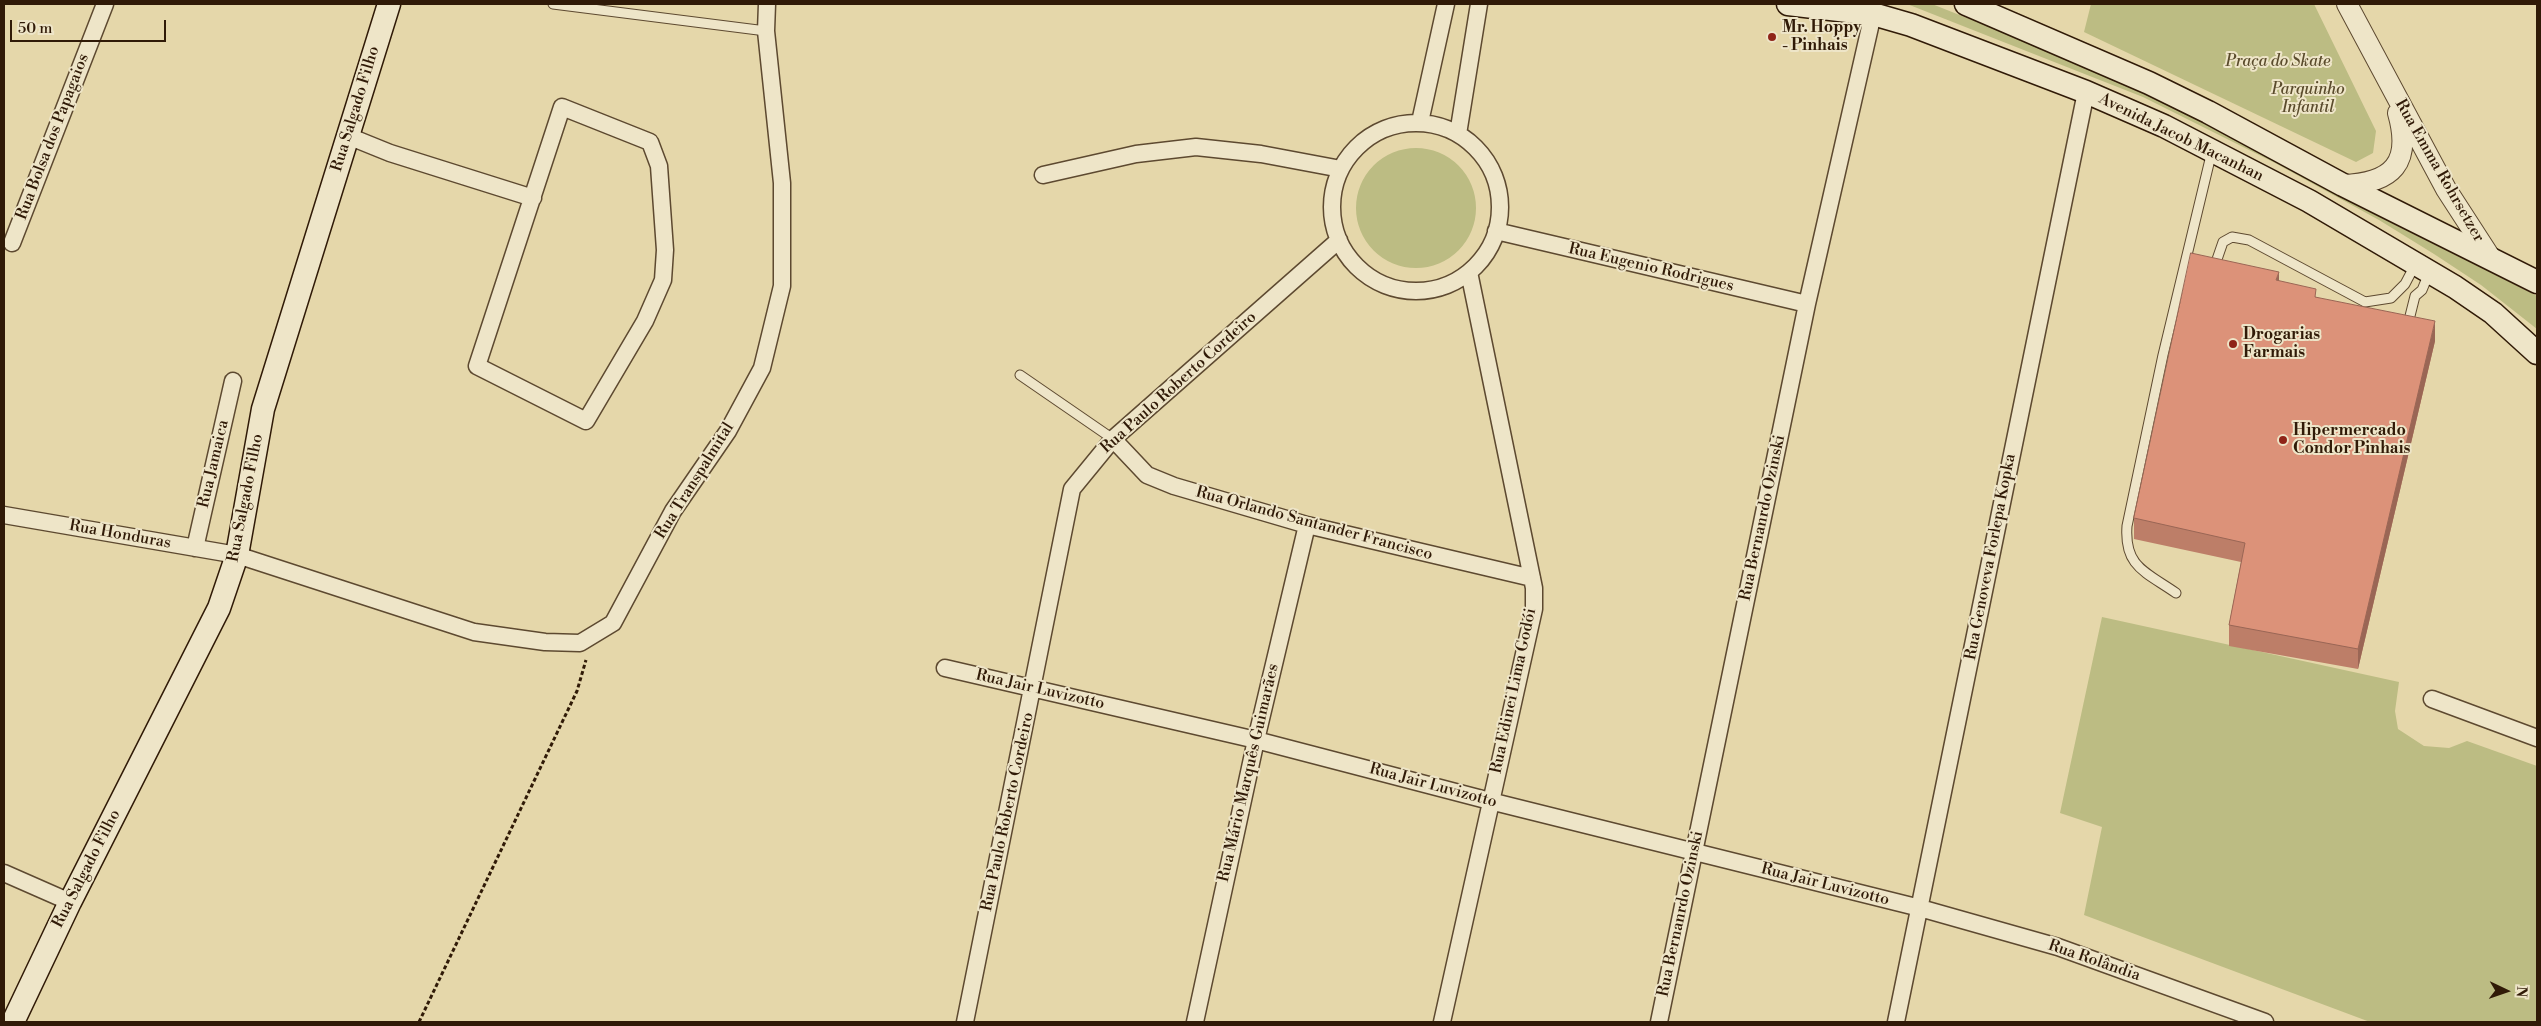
<!DOCTYPE html>
<html>
<head>
<meta charset="utf-8">
<style>
	body { margin:0 }
	#map { position:relative; width:2541px; height:1026px; overflow:hidden; background:#e5d7aa; font-family:"Libre Bodoni",serif }
	canvas { display:block }
	.frame { position:absolute; inset:0; border:5px solid #301a07; pointer-events:none }
	.north { position:absolute; left:2481px; top:966px; width:50px; height:50px; -webkit-text-stroke:4px #eee5c8; paint-order:stroke; rotate:93deg; font-size:14px; font-weight:700; line-height:20px; text-align:center; color:#301a07 }
	.north::after { content:''; display:block; margin:auto; width:18px; height:22px; background:#301a07; clip-path:polygon(50% 0,100% 100%,50% 72%,0 100%) }
	.scale { position:absolute; left:10px; top:20px; width:156px; height:22px; box-sizing:border-box; border:2px solid #301a07; border-top:0; padding-left:6px; font-size:15px; line-height:18px; white-space:nowrap; color:#301a07; -webkit-text-stroke:4px #eee5c8; paint-order:stroke }
</style>
</head>
<body>
<div id="map">
<canvas width="2541" height="1026"></canvas>
<div class="frame"></div>
<div class="north">N</div>
<div class="scale">50 m</div>
</div>
<script>
const ctx = document.querySelector('canvas').getContext('2d');
ctx.lineJoin = 'round';
function fill(path, color) { ctx.fillStyle = color; ctx.fill(path, 'evenodd'); }
function strokePath(path, color, width, dash) { ctx.strokeStyle = color; ctx.lineWidth = width; ctx.lineCap = dash ? 'butt' : 'round'; ctx.setLineDash(dash || []); ctx.stroke(path); }
function write(font, color, halo, rows, align = 'center') {
  ctx.font = font + ' "Libre Bodoni",serif'; ctx.lineWidth = 4; ctx.setLineDash([]); ctx.textBaseline = 'middle'; ctx.strokeStyle = halo; ctx.fillStyle = color; for (const [text, x, y, turn = 0] of rows) {
    ctx.save(); ctx.translate(x, y); ctx.rotate((+turn || 0) * Math.PI / 180); ctx.textAlign = isNaN(turn) ? turn : align; if (halo) ctx.strokeText(text, 0, 0); ctx.fillText(text, 0, 0); ctx.restore();
  }
}
const green = new Path2D(`
	M1907 4H1932L2122 80 2537 296V329L2481 285 2434 254 2379 220 2275 163 2143 97Z
	M2091 4H2314L2376 131 2373 153 2356 162 2084 32Z
	M1356 208a60 60 0 1 1 120 0a60 60 0 1 1-120 0Z
	M2102 617 2399 682 2395 711 2398 729 2424 746 2449 748 2467 741 2537 766V1022H2370L2084 915 2102 827 2060 813Z`);
const path = new Path2D(`
	M419 1022 577 691 586 660`);
const service = new Path2D(`
	M553 4 766 31
	M2214 268 2223 242 2232 237 2249 240 2365 302 2391 298 2405 284 2415 265
	M2407 328 2415 296 2422 290 2429 273
	M1020 375 1113 439
	M2176 593C2146 572 2124 567 2127 526L2163 355 2212 151`);
const minor = new Path2D(`
	M562 107 650 142 659 166 665 250 663 280 645 321 586 421 477 366Z
	M1420 122 1446 4
	M1332 207a84 84 0 1 1 168 0a84 84 0 1 1-168 0Z
	M1458 134 1479 4
	M348 136 390 153 533 198
	M1043 175 1136 154 1196 147 1261 154 1341 169
	M1496 231 1807 304
	M12 243 105 4
	M1113 439 1147 475 1174 486 1307 525 1532 578
	M4 515 237 555 474 632 545 642 580 643 613 623 673 511 728 431 762 368 782 286V183L766 31 767 4
	M195 548 233 381
	M945 668 1256 740 1490 801 1920 908 2058 947 2265 1022
	M2432 699 2537 738
	M4 873 70 902
	M965 1022 1072 489 1113 439 1339 240
	M1195 1022 1256 740 1307 525
	M1442 1022 1534 609V588L1469 272
	M1659 1022 1807 304 1873 14
	M1896 1022 2086 92`);
const tertiary = new Path2D(`
	M2347 4 2446 189 2490 257
	M2343 185C2393 183 2412 163 2398 113`);
const secondary = new Path2D(`
	M1788 4 1873 14 1911 25 2086 92 2164 126 2309 201 2455 287 2493 313 2537 353
	M1966 4 2149 83 2208 112 2343 185 2537 282
	M13 1022 70 902 219 608 237 555 263 409 389 4`);
const wall = new Path2D(`
	M2279 281 2316 297 2435 341 2358 669 2229 646V625L2241 562 2134 539V518Z`);
const shadedWall = new Path2D(`
	M2279 272V292L2276 280Z
	M2435 321V341L2358 669V649Z`);
const building = new Path2D(`
	M2191 253 2279 272 2276 280 2316 289 2315 297 2435 321 2358 649 2229 625 2245 543 2134 518Z`);
const markers = [
	[1772,37,5,"#8f2418"],
	[2233,344,5,"#8f2418"],
	[2283,440,5,"#8f2418"]
];
const poiNames = [
	["Mr. Hoppy",1782,28],
	["- Pinhais",1782,46],
	["Drogarias",2243,335],
	["Farmais",2243,353],
	["Hipermercado",2293,431],
	["Condor Pinhais",2293,449]
];
const parkNames = [
	["Praça do Skate",2278,62],
	["Parquinho",2308,90],
	["Infantil",2308,108]
];
const streetNames = [
	["Rua Salgado Filho",356,109,-73],
	["Rua Bolsa dos Papagaios",53,137,-69],
	["Avenida Jacob Macanhan",2181,138,26],
	["Rua Emma Rohrsetzer",2439,171,60],
	["Rua Eugenio Rodrigues",1651,268,13],
	["Rua Paulo Roberto Cordeiro",1179,383,-42],
	["Rua Jamaica",214,464,-77],
	["Rua Transpalmital",695,481,-58],
	["Rua Salgado Filho",246,498,-79],
	["Rua Bernanrdo Ozinski",1763,518,-78],
	["Rua Orlando Santander Francisco",1314,524,15],
	["Rua Honduras",120,535,10],
	["Rua Genoveva Forlepa Kopka",1991,557,-79],
	["Rua Jair Luvizotto",1040,690,13],
	["Rua Edinei Lima Godói",1514,691,-78],
	["Rua Mário Marquês Guimarães",1249,773,-77],
	["Rua Jair Luvizotto",1433,786,15],
	["Rua Paulo Roberto Cordeiro",1008,812,-78],
	["Rua Salgado Filho",87,869,-63],
	["Rua Jair Luvizotto",1825,885,14],
	["Rua Bernanrdo Ozinski",1681,914,-78],
	["Rua Rolândia",2094,961,19]
];
fill(green, '#bcbc83');
strokePath(service, '#5d4930', 11);
strokePath(minor, '#5d4930', 19);
strokePath(tertiary, '#5d4930', 22);
strokePath(secondary, '#301a07', 25);
strokePath(path, '#301a07', 3, [4, 2.5]);
strokePath(service, '#eee5c8', 9);
strokePath(minor, '#eee5c8', 16);
strokePath(tertiary, '#eee5c8', 20);
strokePath(secondary, '#eee5c8', 22);
fill(wall, '#bd7e68');
fill(shadedWall, '#9a6655');
fill(building, '#dc9279');
strokePath(building, '#9a6655', 1);
for (const [x, y, r, color] of markers) { const dot = new Path2D(); dot.arc(x, y, r, 0, 2 * Math.PI); ctx.fillStyle = color; ctx.fill(dot); strokePath(dot, '#eee5c8', 2); }
write('bold 16px', '#301a07', '#eee5c8', poiNames, 'left');
write('italic 16px', '#5a4b2c', '#eee5c8', parkNames);
write('16px', '#301a07', '#eee5c8', streetNames);
</script>
</body>
</html>
